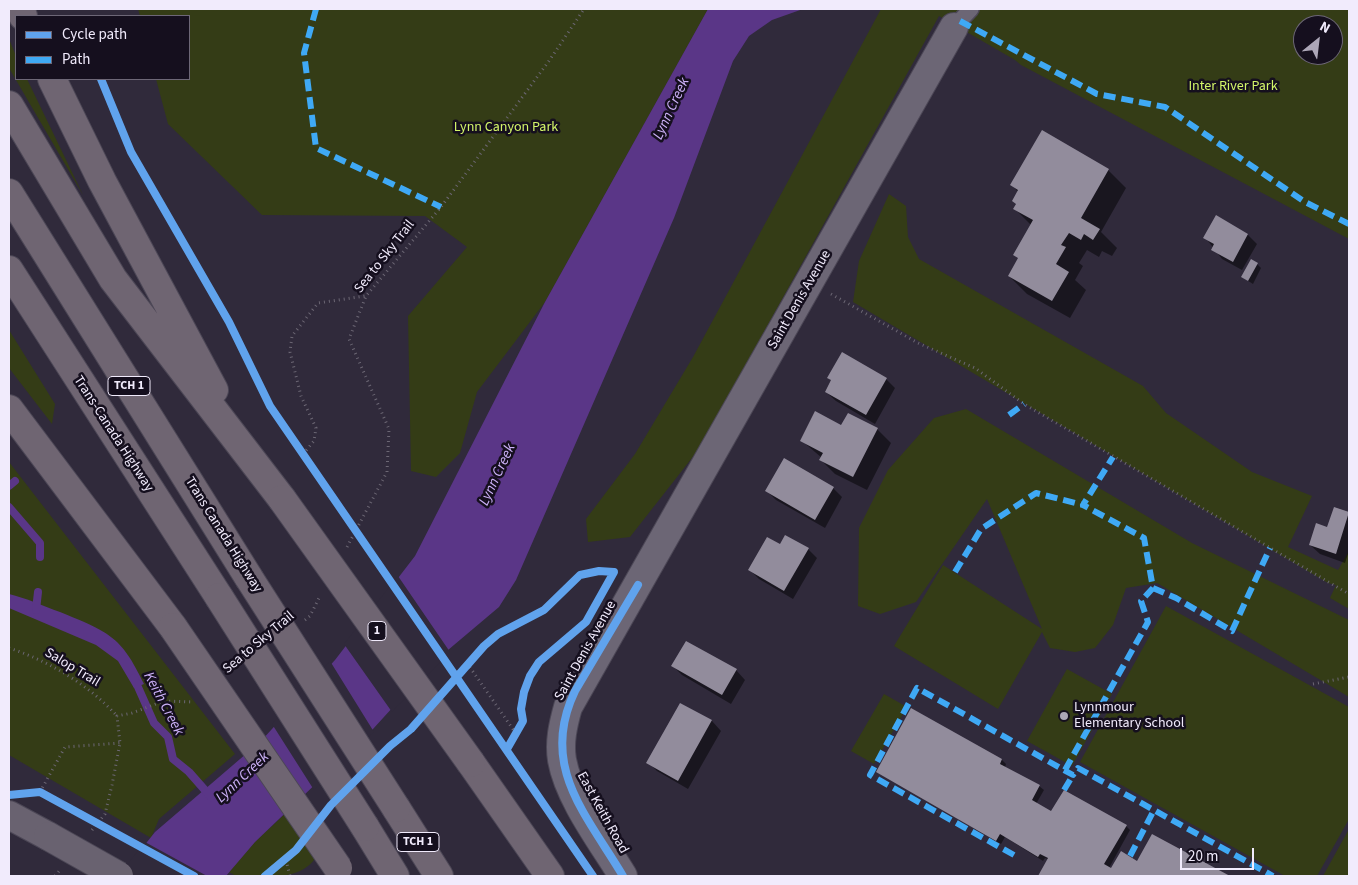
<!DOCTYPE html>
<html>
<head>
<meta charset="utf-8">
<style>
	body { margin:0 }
	#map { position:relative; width:1358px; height:885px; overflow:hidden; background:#302a3b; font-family:"Source Sans 3",sans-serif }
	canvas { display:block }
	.frame { position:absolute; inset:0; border:10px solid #f1ebfc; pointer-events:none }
	.legend { position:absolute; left:15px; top:15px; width:175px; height:65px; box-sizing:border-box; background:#150f1e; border:1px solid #6d6777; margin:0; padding:6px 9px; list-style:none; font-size:15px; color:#f1ebfc }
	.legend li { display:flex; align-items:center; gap:10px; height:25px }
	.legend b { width:25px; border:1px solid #6d6777 }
	.north { position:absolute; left:1293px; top:15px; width:50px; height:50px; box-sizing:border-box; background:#150f1e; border:1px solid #6d6777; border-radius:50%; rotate:29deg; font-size:14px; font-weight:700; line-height:20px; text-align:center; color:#f1ebfc }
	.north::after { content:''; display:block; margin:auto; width:18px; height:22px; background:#ada7b8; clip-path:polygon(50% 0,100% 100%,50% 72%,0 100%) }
	.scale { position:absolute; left:1180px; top:848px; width:74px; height:22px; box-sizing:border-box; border:2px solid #f1ebfc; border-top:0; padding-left:6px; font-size:15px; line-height:18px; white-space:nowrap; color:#f1ebfc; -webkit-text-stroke:4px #150f1e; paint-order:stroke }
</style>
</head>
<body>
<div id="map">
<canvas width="1358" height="885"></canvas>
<div class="frame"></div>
<ul class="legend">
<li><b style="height:6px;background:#60a3ed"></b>Cycle path</li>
<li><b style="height:6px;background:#3fa9f5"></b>Path</li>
</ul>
<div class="north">N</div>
<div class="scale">20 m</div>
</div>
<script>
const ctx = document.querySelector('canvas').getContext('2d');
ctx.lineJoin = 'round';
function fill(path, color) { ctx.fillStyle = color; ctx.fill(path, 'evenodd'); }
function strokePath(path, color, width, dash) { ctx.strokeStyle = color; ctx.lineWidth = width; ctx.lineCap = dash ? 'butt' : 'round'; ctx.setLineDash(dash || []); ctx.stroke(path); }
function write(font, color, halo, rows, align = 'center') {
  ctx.font = font + ' "Source Sans 3",sans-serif'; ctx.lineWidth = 5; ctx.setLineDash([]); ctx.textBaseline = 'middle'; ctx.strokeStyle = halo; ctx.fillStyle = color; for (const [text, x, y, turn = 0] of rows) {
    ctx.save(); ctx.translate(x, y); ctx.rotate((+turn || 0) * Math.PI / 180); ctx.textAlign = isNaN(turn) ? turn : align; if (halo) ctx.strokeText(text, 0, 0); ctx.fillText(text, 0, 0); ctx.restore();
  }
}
const green = new Path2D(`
	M138 9H708L545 302 477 392 460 453 436 477 411 471 408 316 467 247 425 216 262 215 168 124 156 79H189V16H140Z
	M881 9H1349V239L1021 65 1015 60 939 16 699 449 630 537 588 542 586 519 635 454 693 357ZM1303 25H1333V55H1303Z
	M9 39 16 56V79H27L83 195 9 68Z
	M889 194 906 206 908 237 919 259 1143 386 1166 413 1252 472 1312 496 1288 547 1338 570 1349 551V609L1330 598 1336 585 1328 583 853 302 859 261Z
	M9 330 55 404 52 424 9 368Z
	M966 409 1192 543 1349 620V697L1157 583 1126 588 1113 625 1095 648 1075 652 1050 648 1042 632 998 709 894 646 943 565 1042 629 987 499 916 602 880 614 858 606 859 528 888 470 934 418Z
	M9 462 235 754 159 819 151 838 9 755Z
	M1166 606 1349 707V819L1317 876H1285L1080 762Z
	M1067 669 1112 694 1072 766 1027 741Z
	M884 694 907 707 874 764 851 751Z
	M301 799 319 851C306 883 265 876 236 876L229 872 255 842Z
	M1349 829V876H1323Z`);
const water = new Path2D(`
	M708 9H803L772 20 749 36 733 61 674 218 516 580 499 607 435 661 373 729 255 842 226 876H120L155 832 261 741 335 660 415 556 545 302Z
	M9 594C26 598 43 606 60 612 108 632 121 635 144 684L134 688 118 661 96 645 9 608Z`);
const pier = new Path2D(`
	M398 576 450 652 392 712 344 644Z
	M330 661 374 732 314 790 272 724Z
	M145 842 207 876H118Z`);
const shadow = new Path2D(`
	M1108 170 1126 188 1101 232 1117 248 1112 256 1102 251 1099 257 1087 250 1079 263 1083 266 1075 280 1086 290 1070 318 1027 294 1009 276 1019 259 1031 225 1015 209 1018 192 1012 185Z
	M1248 235 1257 244 1242 270 1222 259 1205 237Z
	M1257 264 1261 268 1253 284 1242 277Z
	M886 379 895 388 875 424 836 401 826 392Z
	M848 415 877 429 891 443 867 490 835 474 821 460 822 458 801 440 842 427Z
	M833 488 842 497 825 528 776 500 767 491Z
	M1335 509 1349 513V551L1345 563 1320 554 1310 545 1328 528Z
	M780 546 808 549 817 558 793 599 759 579 750 570Z
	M673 666 736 670 745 680 731 704 682 675Z
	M681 704 712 721 721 731 688 789 657 771 648 762Z
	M912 709 1002 760 1006 764 1005 767 1039 786 1044 790 1036 804 1052 813 1126 826 1130 830 1109 868 1112 870 1138 863 1152 836 1227 876H1039L1048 859 1045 858 1043 861 1005 837 1001 844 878 772Z`);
const stream = new Path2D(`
	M9 486 15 481
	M9 507 40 543V557
	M36 610 38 592
	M134 678 154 723 168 737 173 759 189 772 211 797`);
const building = new Path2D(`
	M1042 130 1109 169 1081 218 1100 229 1093 240 1084 234 1081 240 1069 233 1061 245 1066 247 1056 264 1069 272 1052 301 1008 276 1018 258 1013 255 1033 220 1013 209 1016 204 1012 201 1018 190 1010 185Z
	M1216 215 1248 234 1233 262 1211 250 1214 244 1203 238Z
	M1251 259 1258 263 1248 281 1241 277Z
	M842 352 887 378 866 415 825 392 831 380 827 378Z
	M815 411 841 425 848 413 878 428 853 477 819 460 823 453 800 441Z
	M784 458 834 487 815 520 765 491Z
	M1334 507 1349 512 1336 554 1309 545 1316 523 1327 527Z
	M785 535 809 548 784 591 748 570 767 537 780 544Z
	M686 641 737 669 722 695 671 666Z
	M680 703 712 720 678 781 646 763Z
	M911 708 1002 759 1000 764 1040 785 1032 800 1051 811 1064 790 1127 825 1104 864 1111 868 1121 851 1137 861 1152 834 1230 876H1038L1048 858 1040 854 1038 857 1000 834 996 841 876 772Z`);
const path = new Path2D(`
	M831 294 918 343 975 368 1024 404 1349 594
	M303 454 314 441 316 428 301 396 290 352 292 336 318 303 365 296
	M347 547 387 472 389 429 349 339 366 296 441 207 549 61 584 9
	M305 620 310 616 320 596
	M9 648C49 661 89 685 117 716
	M467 663 517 735
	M1313 684 1349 677
	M40 792 65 747 120 743
	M92 830 105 814 112 785 120 743 117 716 132 713 164 701 193 702
	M286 860 290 876
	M55 876 60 870`);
const lane = new Path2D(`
	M954 27 971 9`);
const street = new Path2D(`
	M623 876C603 843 569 799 562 760 559 742 563 725 568 707L954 27`);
const secondary = new Path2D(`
	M9 815 48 836`);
const highway = new Path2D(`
	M20 9 23 16
	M52 79 102 181 214 390
	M9 105 113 279 282 499
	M9 193 249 578
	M9 270 219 597
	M9 409 173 627
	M471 763 550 876
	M396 808 439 876
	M365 827 395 876`);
const secondaryBridge = new Path2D(`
	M48 836 119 876`);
const highwayBridge = new Path2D(`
	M282 499 471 763
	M249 578 396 808
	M219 597 365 827
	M173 627 338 868`);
const quiet = new Path2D(`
	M316 9 304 53 316 148 441 207
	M960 21 1097 94 1165 107 1305 202 1349 224
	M1009 415 1024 404
	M955 572 981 529 1036 493 1083 505
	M1153 588 1176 598 1232 631 1270 548
	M1065 770 1148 622 1141 601 1153 588 1144 538 1083 505 1113 457
	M1064 790 1073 775
	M1014 855 870 775 917 688 1073 775 1078 768 1273 876
	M1130 856 1153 812`);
const cycleway = new Path2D(`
	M101 79 131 152 229 322 270 406 593 876
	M9 795 40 792 194 876
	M265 876 296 850 331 805 390 746 411 729 484 646 498 634 544 610 580 575 599 571 614 572 586 622 539 662 530 676 524 692 521 709 523 721 507 749
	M623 876C586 814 539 766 575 691L638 585`);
const markers = [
	[1064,716,5,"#ada7b8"]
];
const shields = [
	[129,386,42],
	[377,631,18],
	[418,842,42]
];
const shieldNames = [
	["TCH 1",129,386],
	["1",377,631],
	["TCH 1",418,842]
];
const parkNames = [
	["Inter River Park",1233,87],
	["Lynn Canyon Park",506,128]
];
const streetNames = [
	["Sea to Sky Trail",385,257,-52],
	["Saint Denis Avenue",800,300,-60],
	["Trans-Canada Highway",113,434,57],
	["Trans Canada Highway",223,535,58],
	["Sea to Sky Trail",259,643,-40],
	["Saint Denis Avenue",586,651,-61],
	["Salop Trail",72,668,31],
	["East Keith Road",602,813,61]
];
const poiNames = [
	["Lynnmour",1074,708],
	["Elementary School",1074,724]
];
const waterNames = [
	["Lynn Creek",672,109,-65],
	["Lynn Creek",498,475,-65],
	["Keith Creek",163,704,62],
	["Lynn Creek",243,778,-43]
];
fill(green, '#343c16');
fill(water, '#5a3687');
fill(pier, '#302a3b');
fill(shadow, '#0007');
strokePath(stream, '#5a3687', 8);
fill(building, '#928c9c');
strokePath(lane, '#4c4756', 18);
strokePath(street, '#4c4756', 30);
strokePath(secondary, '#4c4756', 30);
strokePath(highway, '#4c4756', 30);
strokePath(path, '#6c6774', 3, [1, 4]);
strokePath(lane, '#6c6675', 15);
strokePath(street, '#6c6675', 28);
strokePath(secondary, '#696270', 28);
strokePath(highway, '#6f6572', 28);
strokePath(secondaryBridge, '#4c4756', 30, []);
strokePath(highwayBridge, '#4c4756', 30, []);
strokePath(secondaryBridge, '#696270', 28);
strokePath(highwayBridge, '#6f6572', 28);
strokePath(quiet, '#3fa9f5', 6, [12, 6]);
strokePath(cycleway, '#60a3ed', 8);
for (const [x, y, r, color] of markers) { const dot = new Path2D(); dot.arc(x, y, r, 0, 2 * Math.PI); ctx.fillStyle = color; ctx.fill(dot); strokePath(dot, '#150f1e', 2); }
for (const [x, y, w] of shields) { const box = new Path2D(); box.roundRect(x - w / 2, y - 9.5, w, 19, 4); ctx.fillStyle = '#150f1e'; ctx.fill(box); strokePath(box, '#f1ebfc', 1); }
write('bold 12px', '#f1ebfc', null, shieldNames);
write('14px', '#d3f569', '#150f1e', parkNames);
write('14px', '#f1ebfc', '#150f1e', streetNames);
write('14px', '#f1ebfc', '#150f1e', poiNames, 'left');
write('italic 15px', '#ccb1f8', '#150f1e', waterNames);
</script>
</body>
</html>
